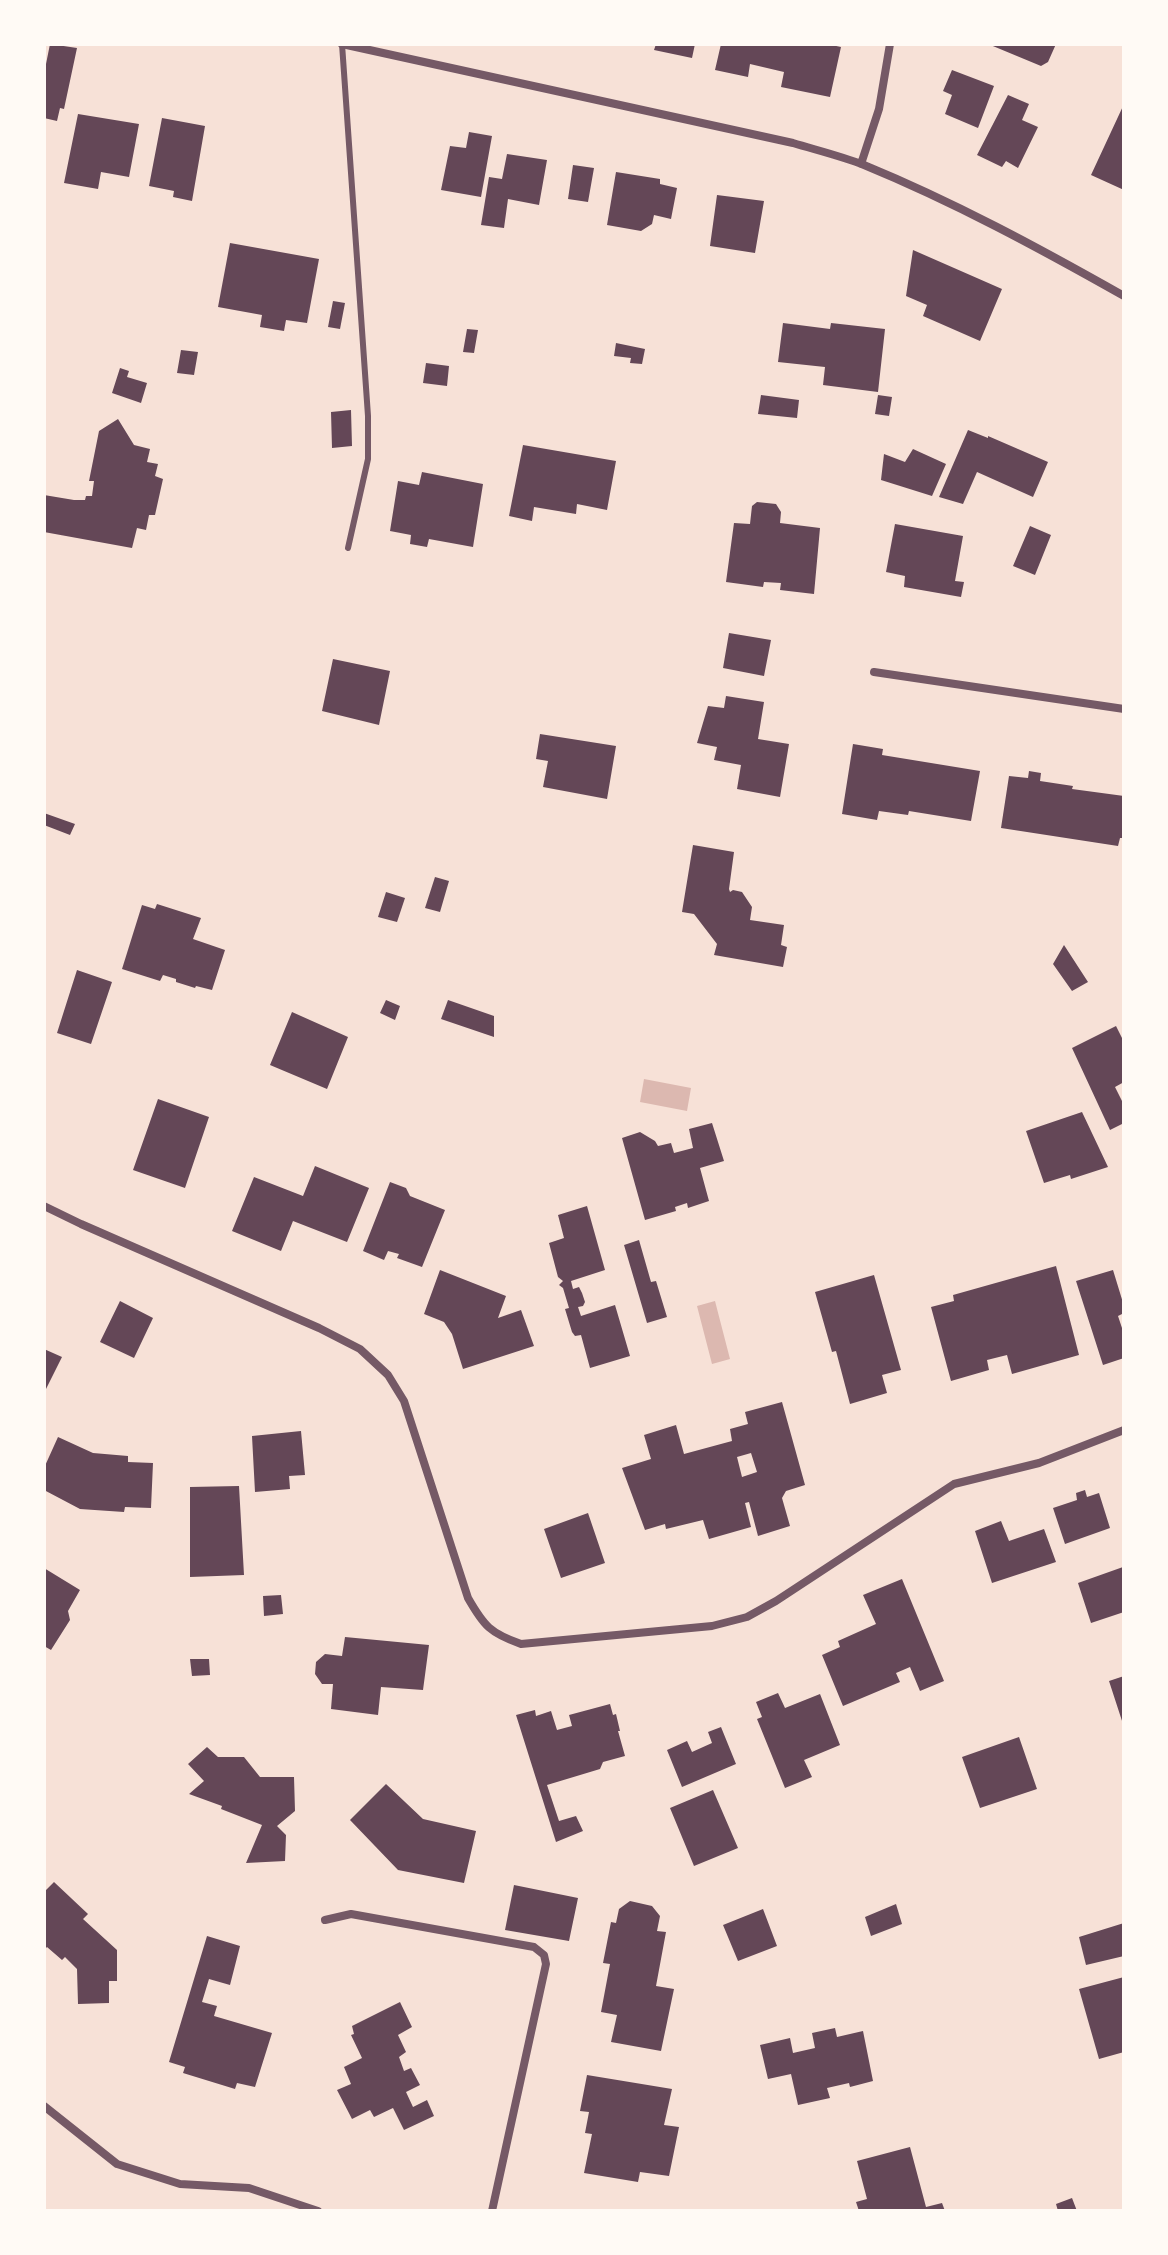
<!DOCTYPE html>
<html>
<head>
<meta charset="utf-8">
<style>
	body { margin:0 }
	#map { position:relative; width:1168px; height:2255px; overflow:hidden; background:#f7e1d7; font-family:Rubik,sans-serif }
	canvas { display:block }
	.frame { position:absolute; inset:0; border:46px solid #fffaf5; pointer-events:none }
</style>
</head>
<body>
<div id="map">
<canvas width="1168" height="2255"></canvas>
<div class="frame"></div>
</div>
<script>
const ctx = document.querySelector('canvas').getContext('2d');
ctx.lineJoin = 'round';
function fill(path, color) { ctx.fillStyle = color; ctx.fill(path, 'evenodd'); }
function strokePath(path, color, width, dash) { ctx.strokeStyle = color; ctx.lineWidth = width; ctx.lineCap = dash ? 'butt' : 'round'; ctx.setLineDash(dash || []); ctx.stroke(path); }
const water = new Path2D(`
	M644 1079 691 1088 687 1111 640 1102Z
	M715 1301 730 1359 712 1364 697 1306Z`);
const building = new Path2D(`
	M50 44 77 48 64 109 60 108 57 121 44 118V74Z
	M656 44H695L692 58 654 50Z
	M721 44H827L841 47 830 97 781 87 784 72 750 64 748 77 715 70Z
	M988 44H1056L1048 62 1041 66Z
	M952 70 994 86 978 128 945 114 952 95 943 91Z
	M1008 95 1029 104 1022 120 1038 127 1018 168 1006 161 1002 167 977 155Z
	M1124 104V190L1091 175Z
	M78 114 139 124 129 177 101 172 98 189 64 183Z
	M162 118 205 126 192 201 173 197 174 191 149 186Z
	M469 132 492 136 481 197 441 190 450 146 466 148Z
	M507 154 547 160 539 205 508 199 504 228 481 225 489 177 502 179Z
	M573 165 594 168 588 202 568 199Z
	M616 172 660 179V184L677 188 671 219 654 215 652 224 641 231 607 225Z
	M717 195 764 201 755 253 710 246Z
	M230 243 319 259 307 323 286 320 284 331 260 327 262 315 218 307Z
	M913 250 1002 289 980 341 923 316 927 305 906 296Z
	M333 301 345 303 340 329 328 327Z
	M783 323 830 329 831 323 885 329 878 392 823 385 825 367 778 362Z
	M467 329 478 330 474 353 463 352Z
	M616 343 645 349 642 364 630 363 631 358 614 356Z
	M181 350 198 352 194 375 177 373Z
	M426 363 449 366 447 386 423 383Z
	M120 368 129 371 127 377 147 383 141 403 112 393Z
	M761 395 799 400 797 418 758 414Z
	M878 395 892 397 889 416 875 414Z
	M351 410 352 446 332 448 331 412Z
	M118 419 134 445 150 449 147 462 158 464 155 476 163 479 155 515H149L146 530 137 528 132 548 44 532V495L74 500H85L86 496H92L94 481H89L99 431Z
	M968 430 988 438V436L1048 462 1033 497 977 472 963 504 939 497Z
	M523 445 616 461 607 510 577 504 576 514 534 507 532 521 509 516Z
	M913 449 946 464 932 496 881 480 884 454 905 462Z
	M422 472 483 484 473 547 429 539 427 547 410 544 411 535 390 531 398 481 419 485Z
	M757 502 776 504 781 512 780 523 820 528 814 594 780 590 781 583 764 582 763 587 726 582 734 523 750 524 752 506Z
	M895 524 963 536 955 581 964 582 961 597 904 587 905 576 886 572Z
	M1030 526 1051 535 1035 575 1013 566Z
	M729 633 771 640 764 676 723 668Z
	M333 659 390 671 379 725 322 711Z
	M726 696 764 702 758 739 789 744 780 797 737 789 741 765 714 760 717 747 697 743 708 706 724 708Z
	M540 734 616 746 607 799 543 787 548 761 536 759Z
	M853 744 883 749 882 755 980 771 971 821 909 811 908 815 879 811 877 820 842 814Z
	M1029 771 1041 773 1040 781 1073 786 1072 789 1124 796V838H1120L1118 846 1001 828 1009 776 1028 778Z
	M44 813 75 824 70 835 44 825Z
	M693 845 734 852 729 889 730 892 733 890 742 892 752 907 750 920 784 925 781 945 787 947 783 967 714 955 717 944 694 914 682 912Z
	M435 877 449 881 440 912 425 908Z
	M386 892 405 898 397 922 378 917Z
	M157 904 201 918 193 939 225 950 212 990 196 986 195 988 176 982V979L163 975 160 981 122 969 142 905 155 909Z
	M1064 945 1088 982 1072 991 1053 964Z
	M77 970 112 982 91 1044 57 1033Z
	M386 1000 400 1006 395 1020 380 1013Z
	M448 1000 494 1016V1037L441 1019Z
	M292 1012 348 1037 327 1089 270 1065Z
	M1116 1026 1124 1042V1082L1115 1087 1124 1105V1123L1110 1130 1072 1048Z
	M158 1099 209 1117 185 1188 133 1170Z
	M1082 1112 1108 1167 1071 1179 1070 1175 1044 1183 1026 1131Z
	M712 1123 724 1161 700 1168 709 1201 688 1208 687 1203 675 1207 676 1211 645 1220 622 1138 640 1132 655 1141 658 1146 671 1143 674 1153 693 1148 689 1129Z
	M315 1166 369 1188 347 1242 293 1221 281 1251 232 1231 254 1177 303 1196Z
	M390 1182 406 1188 410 1196 445 1210 422 1267 397 1258 399 1254 388 1251 384 1260 363 1251Z
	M587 1206 605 1270 571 1281 573 1289 579 1287 582 1293 585 1302 583 1306 578 1307 581 1316 615 1305 630 1356 590 1368 581 1335 575 1336 572 1332 565 1309 569 1308 563 1288 559 1285 563 1281 558 1277 549 1243 564 1238 558 1215Z
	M639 1240 651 1282 656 1281 667 1317 647 1323 624 1245Z
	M1056 1266 1079 1355 1012 1374 1007 1355 987 1360 989 1370 951 1381 931 1307 954 1301 953 1295Z
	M440 1270 506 1296 498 1318 521 1310 534 1346 463 1369 452 1334 444 1322 424 1314Z
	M1113 1270 1124 1306V1313L1118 1316 1124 1334V1358L1103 1365 1076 1281Z
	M874 1275 901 1370 882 1375 887 1393 850 1404 836 1351 832 1352 815 1292Z
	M120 1301 153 1318 134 1358 100 1342Z
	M44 1349 62 1357 44 1393Z
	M782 1402 805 1485 786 1491 782 1498 790 1526 758 1536 749 1502 745 1503 751 1527 709 1539 703 1520 666 1529 665 1524 645 1530 622 1468 651 1459 644 1435 676 1425 684 1454 732 1441 730 1429 748 1424 745 1412ZM751 1453 757 1472 742 1477 737 1457Z
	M301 1431 305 1475 289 1476 290 1489 255 1492 252 1436Z
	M58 1437 93 1453 128 1456V1462L153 1463 151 1508 125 1507 124 1512 80 1509 44 1490V1468Z
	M239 1486 244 1575 190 1577V1487Z
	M1085 1490 1087 1497 1099 1493 1110 1528 1065 1544 1053 1508 1077 1500 1076 1493Z
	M588 1513 605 1563 561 1578 544 1529Z
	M1001 1521 1009 1541 1044 1529 1056 1562 992 1583 975 1531Z
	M1123 1567 1124 1612 1091 1623 1078 1583Z
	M44 1568 80 1590 68 1611 70 1620 51 1650 44 1646Z
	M902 1579 944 1681 920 1691 910 1667 896 1673 900 1682 843 1706 822 1655 840 1647 838 1641 876 1624 863 1595Z
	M281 1595 283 1614 264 1616 263 1596Z
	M345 1637 429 1645 423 1690 381 1687 378 1715 331 1709 333 1684H322L315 1674 316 1662 325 1654 342 1656Z
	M190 1659H209L210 1675 192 1676Z
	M1124 1676V1724H1123L1109 1681Z
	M778 1693 785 1708 820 1694 840 1745 804 1760 812 1777 785 1788 757 1719 762 1717 756 1702Z
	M610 1704 613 1715 616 1714 620 1731H618L625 1756 603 1762 600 1769 547 1785 559 1821 576 1816 583 1831 556 1842 516 1715 535 1710 536 1716 551 1711 557 1730 572 1726 569 1715Z
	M721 1727 736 1764 682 1787 667 1750 687 1741 692 1752 712 1743 708 1732Z
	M1019 1737 1037 1789 980 1808 962 1757Z
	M207 1747 218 1757H244L260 1777H294L295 1811 277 1826 286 1835 285 1861 246 1863 262 1825 221 1809 222 1806 189 1794 204 1781 188 1764Z
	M386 1784 423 1819 476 1831 464 1883 398 1870 350 1820Z
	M713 1790 738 1848 694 1866 670 1808Z
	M54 1882 88 1914 83 1919 117 1950V1981H109V2003L78 2004 77 1969 65 1957 62 1960 47 1947 44 1950V1892Z
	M514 1885 578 1898 569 1941 505 1930Z
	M630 1901 652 1906 660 1916 657 1931 666 1932 656 1986 674 1989 661 2051 611 2042 617 2015 601 2012 610 1964 603 1963 611 1922 616 1923 619 1909Z
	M896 1904 902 1924 871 1936 865 1917Z
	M763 1909 777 1946 738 1961 723 1925Z
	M1124 1923V1956L1086 1965 1079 1937Z
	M207 1936 240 1946 230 1985 209 1979 202 2002 217 2006 214 2016 272 2033 255 2087 237 2083 235 2089 183 2073 185 2067 169 2062Z
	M1124 1977V2052L1099 2059 1079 1989Z
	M400 2002 412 2027 398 2035 406 2052 399 2057 404 2071 411 2068 420 2085 406 2092 413 2107 427 2100 434 2116 404 2130 393 2108 374 2117 370 2110 352 2119 337 2090 351 2084 344 2067 362 2058 351 2035 354 2034 352 2026Z
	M835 2028 837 2037 863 2031 873 2081 850 2087 849 2083 827 2088 830 2098 798 2105 791 2074 768 2079 760 2045 790 2038 793 2053 815 2048 812 2033Z
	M587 2075 672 2089 664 2125 679 2127 669 2176 640 2172 638 2182 584 2173 592 2134 585 2133 589 2112 580 2111Z
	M910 2147 926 2207 942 2203 945 2211H859L856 2202 867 2199 857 2161Z
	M1072 2198 1077 2211H1058L1056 2204Z`);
const service = new Path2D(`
	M342 44 368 416V459L348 548`);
const minor = new Path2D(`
	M342 44 793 143C816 150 841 156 864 165 954 202 1039 248 1124 296
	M861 164 879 109 890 44
	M874 672 1124 709
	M44 1206 81 1224 319 1328 360 1349 388 1375 404 1401 468 1598C484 1626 490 1633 521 1644L712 1626 747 1617 776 1601 954 1484 1039 1463 1124 1430
	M325 1920 351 1914 534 1947 544 1955 546 1964 492 2211
	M44 2106 117 2164 180 2184 249 2188 318 2211`);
fill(water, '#dcb8b0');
fill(building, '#644757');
strokePath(service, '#755966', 6);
strokePath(minor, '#755966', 8);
</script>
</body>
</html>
